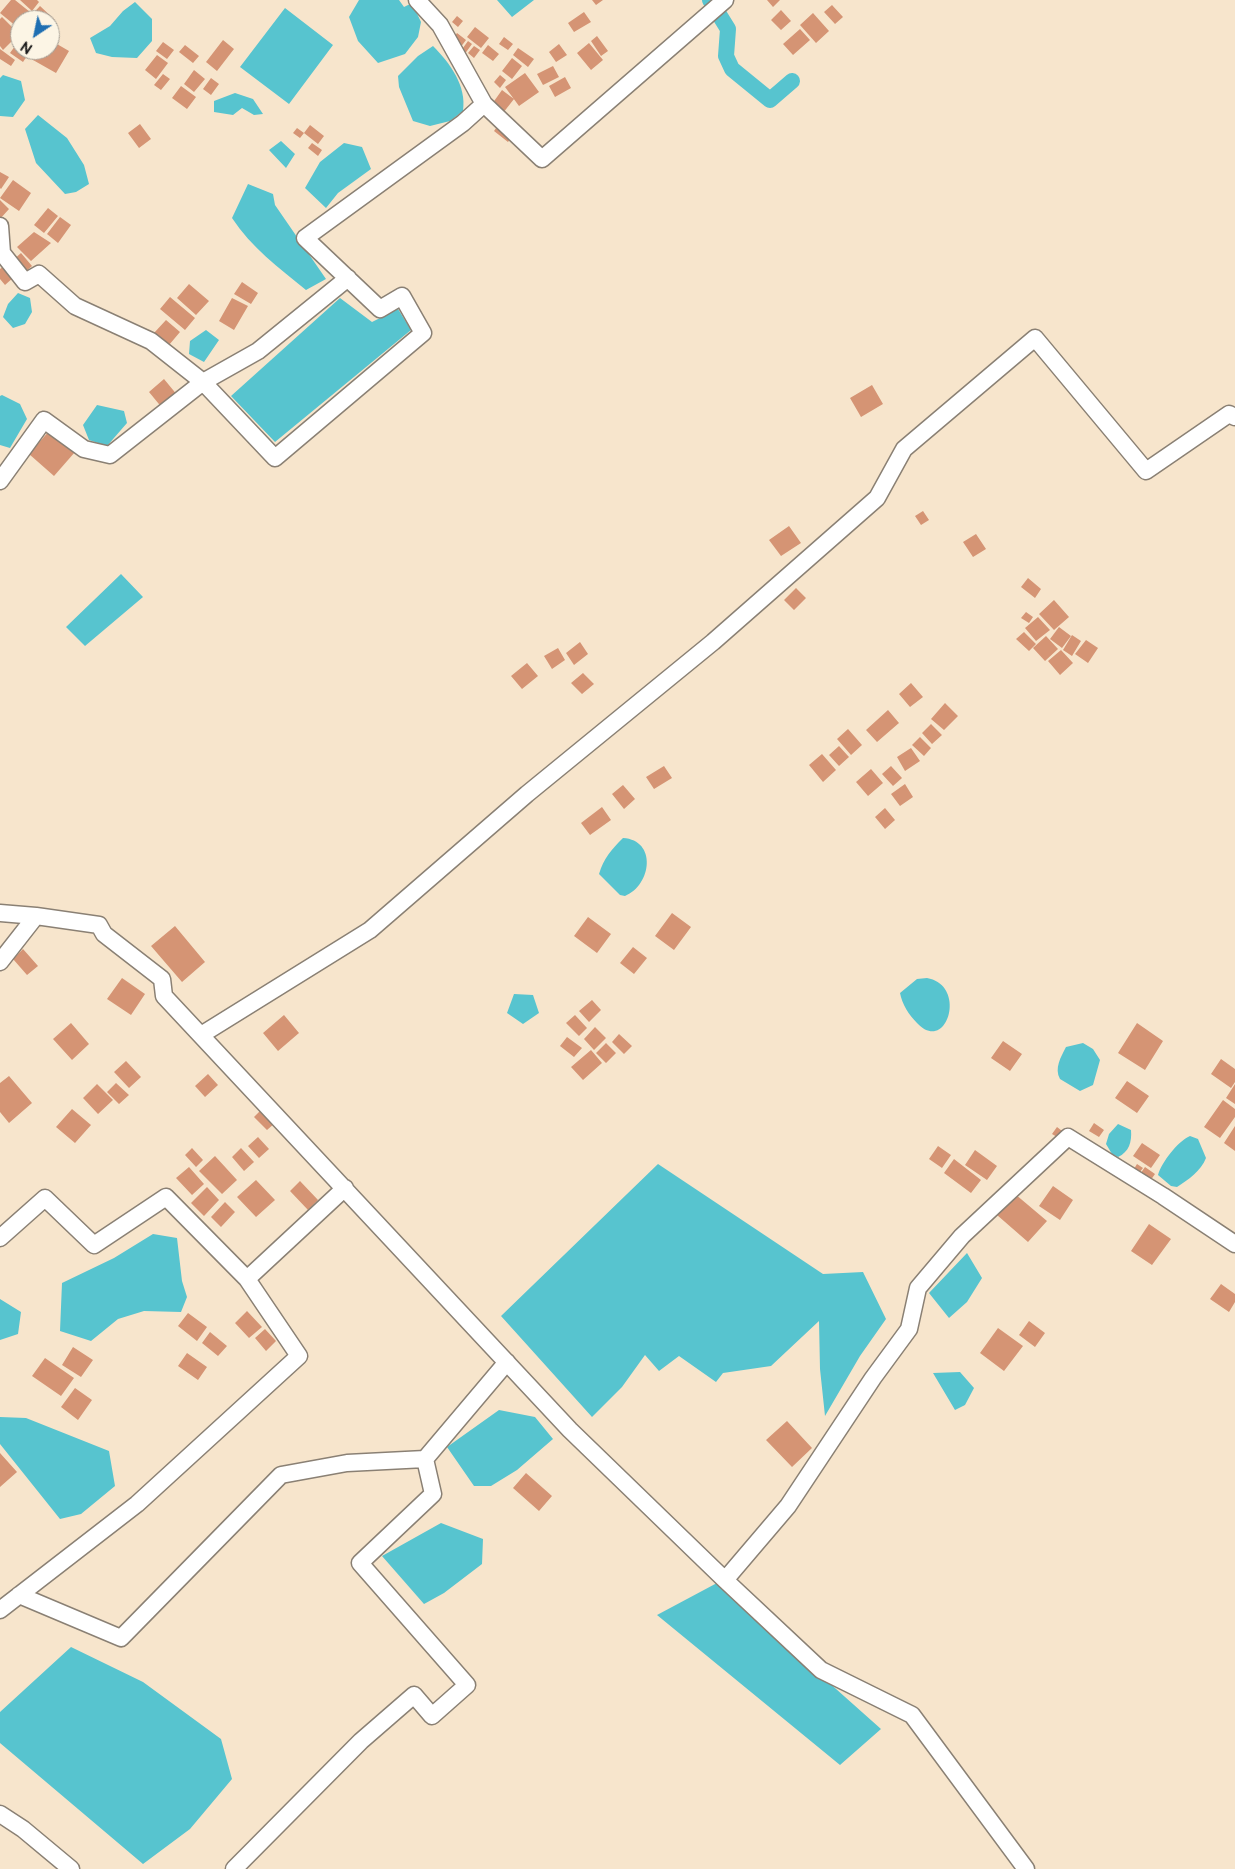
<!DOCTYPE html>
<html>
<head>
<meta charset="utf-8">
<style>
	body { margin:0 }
	#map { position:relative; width:1235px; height:1869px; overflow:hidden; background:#f7e5cc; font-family:"Balsamiq Sans",sans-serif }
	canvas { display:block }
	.north { position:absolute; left:10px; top:10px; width:50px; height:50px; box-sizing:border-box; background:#fcf5e5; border:1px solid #a29e95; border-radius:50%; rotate:214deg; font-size:14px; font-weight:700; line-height:20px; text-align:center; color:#1c1c1c }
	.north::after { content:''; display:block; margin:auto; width:18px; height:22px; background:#1f6fb2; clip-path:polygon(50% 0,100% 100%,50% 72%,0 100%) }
</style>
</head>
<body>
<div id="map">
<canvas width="1235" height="1869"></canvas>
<div class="north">N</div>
</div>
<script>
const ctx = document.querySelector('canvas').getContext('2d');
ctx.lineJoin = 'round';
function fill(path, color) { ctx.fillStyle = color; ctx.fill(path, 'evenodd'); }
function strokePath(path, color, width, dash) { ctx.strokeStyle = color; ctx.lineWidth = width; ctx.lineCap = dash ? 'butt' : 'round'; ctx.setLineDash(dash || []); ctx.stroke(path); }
const water = new Path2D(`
	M359 0H399L404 7 412 3 421 22 418 37 405 54 378 63 358 41 349 17Z
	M497 0H534L512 17Z
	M135 2 152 19V41L137 58 112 57 96 53 90 38 110 26 123 11Z
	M285 8 333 45 289 104 240 67Z
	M433 46C450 63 467 86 463 111L450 121 430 126 413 121 399 87 398 76 418 56Z
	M3 75 21 81 25 100 13 117 0 116V78Z
	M235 93 253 99 263 114 254 115 242 108 233 115 214 112V101Z
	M38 115 67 138 84 165 89 184 76 192 65 194 36 163 25 129Z
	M281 141 295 154 286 168 269 150Z
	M344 143 362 147 371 169 338 193 326 208 305 188 320 162Z
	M248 184 273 194 275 205 326 279 306 290C279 268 251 247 232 218Z
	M18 293 30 298 32 312 25 324 13 328 3 317 8 304Z
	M340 298 372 322 398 309 411 330 275 442 231 396Z
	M206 330 219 340 204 362 189 354 190 341Z
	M2 395 20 404 27 419 10 448 0 445V396Z
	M97 405 124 411 127 423 107 446 89 440 83 425Z
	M121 574 143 597 85 646 66 627Z
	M623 838C657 840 652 885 625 896L620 895 599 874C604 858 611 850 623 838Z
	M927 978C968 985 947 1055 917 1023 909 1015 902 1004 900 993L917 979Z
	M514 994 533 995 539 1013 523 1024 507 1013Z
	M1083 1043 1093 1049 1100 1060 1093 1085 1080 1091 1060 1079C1054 1068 1061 1057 1066 1047Z
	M1118 1124 1131 1130C1132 1142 1129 1152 1118 1157L1112 1154 1106 1144 1109 1134Z
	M1190 1136 1198 1139 1206 1158C1201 1171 1188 1180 1177 1187L1171 1186 1158 1175C1162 1162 1177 1142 1190 1136Z
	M658 1164 823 1274 863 1272 886 1319 860 1356 825 1416 820 1369 819 1321 771 1366 723 1373 716 1382 679 1356 659 1371 645 1355 622 1387 592 1417 501 1316Z
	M153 1234 177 1238 182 1281 187 1297 181 1312 144 1311 118 1319 91 1341 60 1331 62 1283 114 1258Z
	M967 1253 982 1278 967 1302 949 1318 929 1293Z
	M0 1299 21 1312 18 1334 0 1340Z
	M960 1372 974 1388 965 1405 955 1410 933 1373Z
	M499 1410 535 1417 553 1439 517 1470 491 1486H474L447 1447Z
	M0 1417 26 1418 109 1451 115 1486 81 1514 60 1519 0 1444Z
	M441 1523 483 1539 482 1564 444 1593 424 1604 382 1556Z
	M717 1583 881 1729 840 1765 657 1615Z
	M71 1647 143 1682 221 1739 232 1779 190 1829 143 1864 0 1743V1712Z`);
const canal = new Path2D(`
	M710 0 728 29 726 56 732 69 770 100 792 81`);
const building = new Path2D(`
	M11 0H15L30 12 23 20H20L17 27 0 13Z
	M20 0H37L39 2 32 11Z
	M592 0H603L596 5Z
	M767 0H780L773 7Z
	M832 5 843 17 835 24 824 12Z
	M40 6 55 20 50 26V20H27Z
	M781 10 791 21 781 30 771 20Z
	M584 12 591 22 574 32 568 23Z
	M813 13 829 31 816 43 800 25Z
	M457 16 463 21 458 27 452 22Z
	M2 17 19 34 3 50 0 46V19Z
	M475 27 489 38 481 48 467 37Z
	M800 29 810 40 793 55 783 44Z
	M457 33 466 40 460 48 451 41Z
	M597 36 608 51 601 56 591 41Z
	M504 37 513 44 508 50 499 44Z
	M20 39V50H31L23 62 10 53Z
	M50 40 69 51 56 73 33 60 38 50H50Z
	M223 40 234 49 217 71 206 62Z
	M468 41 472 44 464 55 460 52Z
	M163 42 174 50 167 59 156 51Z
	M589 43 603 60 591 70 577 53Z
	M559 44 567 55 556 62 549 52Z
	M185 45 199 56 193 63 179 52Z
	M488 45 499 54 493 61 482 53Z
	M474 46 480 50 474 58 468 53Z
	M518 48 534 59 528 67 513 55Z
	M0 49 15 60 11 66 0 59Z
	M157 55 168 63 156 79 145 70Z
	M512 58 522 66 512 79 502 71Z
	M553 66 559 77 543 85 537 74Z
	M194 70 205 79 194 92 184 84Z
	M525 73 539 92 519 106 505 87Z
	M163 74 170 79 161 90 154 85Z
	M500 75 506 80 500 88 494 82Z
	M565 77 571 88 555 97 549 86Z
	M211 78 219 84 211 95 203 89Z
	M181 86 196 97 187 109 172 98Z
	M502 90 514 99 503 113 492 104Z
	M140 124 151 139 139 148 128 133Z
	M499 124 513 135 508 142 494 131Z
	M310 125 324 136 318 144 304 133Z
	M297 128 304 133 300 138 293 133Z
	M312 143 322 150 318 156 308 148Z
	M0 172 9 177 1 189 0 188Z
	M13 180 31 193 19 211 0 198Z
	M0 200 9 209 0 219Z
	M48 208 58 216 44 233 34 225Z
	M60 217 71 225 58 243 47 234Z
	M34 232 51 243 31 261 17 247Z
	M21 253 32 266 23 274 12 261Z
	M4 266 14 277 5 285 0 279V269Z
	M242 282 258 293 251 304 234 294Z
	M189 284 209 301 196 315 177 298Z
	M170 297 195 318 185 330 160 309Z
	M232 298 248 306 234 330 219 321Z
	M166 320 180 332 169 345 154 333Z
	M164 379 178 396 163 409 149 392Z
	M872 385 883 404 861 417 850 398Z
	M50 430 75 452 54 476 29 454Z
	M923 511 929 520 921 525 915 516Z
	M789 526 801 543 781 556 769 540Z
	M976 534 986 549 973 557 963 542Z
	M1028 578 1041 589 1035 598 1021 587Z
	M796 588 806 598 794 610 784 600Z
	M1054 600 1069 617 1054 630 1039 614Z
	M1026 612 1033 617 1029 623 1021 618Z
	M1038 617 1050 630 1036 641 1025 628Z
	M1059 627 1071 636 1062 648 1050 639Z
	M1024 632 1036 644 1029 651 1016 639Z
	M1072 635 1081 641 1072 656 1063 650Z
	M1046 636 1058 649 1045 661 1033 648Z
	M1086 640 1098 648 1088 663 1075 654Z
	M580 642 588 654 574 665 566 653Z
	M558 648 565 660 552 669 544 656Z
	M1061 650 1073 663 1060 675 1048 661Z
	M527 663 538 676 522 689 511 676Z
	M583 673 594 684 582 694 571 683Z
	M911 683 923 697 910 707 899 694Z
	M945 703 958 716 944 730 931 719Z
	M888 710 899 723 877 742 866 730Z
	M931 724 942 735 932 744 922 733Z
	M848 729 862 745 851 755 837 739Z
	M920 737 931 748 924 756 912 745Z
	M839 746 849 757 839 766 829 755Z
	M911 748 920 761 905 771 897 757Z
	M822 754 836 770 823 782 809 765Z
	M664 766 672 778 654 789 646 777Z
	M891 766 902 778 893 786 882 774Z
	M871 769 883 783 868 796 856 782Z
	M905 784 913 797 900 806 891 794Z
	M623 785 635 799 624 809 612 794Z
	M602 807 611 820 590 835 581 823Z
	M885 808 895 820 885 829 875 817Z
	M672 913 691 927 674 950 655 936Z
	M588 917 611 934 597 953 574 936Z
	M175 926 205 962 182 982 151 946Z
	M633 947 647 958 634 974 620 963Z
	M23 949 38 966 27 975 13 959Z
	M122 978 145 994 131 1015 107 999Z
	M592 1000 601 1010 589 1022 579 1011Z
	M284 1015 299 1033 278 1051 263 1033Z
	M575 1015 587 1028 579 1036 566 1023Z
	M71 1023 89 1044 72 1060 53 1039Z
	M1137 1023 1163 1041 1145 1070 1118 1053Z
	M595 1027 606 1038 594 1050 584 1039Z
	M619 1034 632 1046 624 1054 612 1042Z
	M567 1037 582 1048 574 1057 560 1046Z
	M1003 1041 1022 1054 1010 1071 991 1058Z
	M606 1043 616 1053 606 1063 596 1053Z
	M591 1050 602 1063 583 1080 571 1067Z
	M1221 1059 1235 1069V1082L1231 1088 1211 1074Z
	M126 1061 141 1077 129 1088 114 1072Z
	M208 1074 218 1085 205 1097 195 1086Z
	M9 1076 32 1103 9 1123 0 1112V1083Z
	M1127 1081 1149 1096 1137 1113 1115 1098Z
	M116 1083 129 1095 119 1104 107 1092Z
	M97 1084 113 1100 98 1114 83 1098Z
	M1235 1084V1104L1226 1098Z
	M1223 1100 1235 1109V1117L1220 1138 1204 1127Z
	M72 1109 91 1125 75 1143 56 1127Z
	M262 1109 275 1123 267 1130 254 1117Z
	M1094 1123 1104 1130 1099 1137 1089 1131Z
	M1235 1126V1151L1224 1143Z
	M1057 1127 1066 1134 1062 1140 1052 1134Z
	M258 1137 269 1149 259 1158 248 1146Z
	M1142 1143 1160 1155 1151 1168 1133 1156Z
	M938 1146 951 1155 942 1168 929 1159Z
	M192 1148 203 1160 196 1167 185 1155Z
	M241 1148 254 1162 244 1171 232 1157Z
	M975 1150 997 1166 987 1180 965 1165Z
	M215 1156 237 1180 222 1194 199 1171Z
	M954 1159 981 1180 971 1193 944 1173Z
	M1137 1164 1143 1168 1139 1173 1134 1169Z
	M189 1167 204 1184 192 1195 176 1178Z
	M1145 1167 1155 1174 1148 1184 1138 1177Z
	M256 1180 275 1200 256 1217 237 1197Z
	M300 1181 318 1200 308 1210 290 1191Z
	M1053 1186 1073 1200 1060 1220 1039 1206Z
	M207 1187 219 1200 204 1216 191 1203Z
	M1015 1194 1047 1221 1028 1242 997 1215Z
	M225 1202 235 1212 221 1227 211 1217Z
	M1149 1224 1171 1239 1152 1265 1131 1251Z
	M1221 1284 1235 1294V1302L1229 1312 1210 1299Z
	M247 1311 262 1327 249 1338 235 1323Z
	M188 1313 207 1327 197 1341 178 1326Z
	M1029 1321 1045 1333 1035 1347 1019 1335Z
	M998 1328 1023 1346 1004 1371 980 1353Z
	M265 1329 276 1341 266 1351 255 1338Z
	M210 1332 227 1346 218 1356 202 1343Z
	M73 1347 93 1360 81 1377 62 1365Z
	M187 1353 207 1367 198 1380 178 1366Z
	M45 1358 74 1378 61 1396 32 1376Z
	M75 1388 92 1400 78 1420 61 1407Z
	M787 1421 812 1448 792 1467 766 1440Z
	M0 1453 17 1472 0 1487Z
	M526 1473 552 1496 539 1511 513 1488Z`);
const street = new Path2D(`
	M417 0 440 25 484 104
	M0 226 2 253 25 282 39 274 75 306 151 341 203 382 258 351 348 278
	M0 481 44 420 84 449 110 455 203 382 275 458 423 333 402 296 380 309 305 238 463 123 484 104 542 159 725 0
	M0 913 36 916 99 925 104 934 162 979 164 996 570 1430 725 1580 821 1670 912 1715 1026 1869
	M0 962 36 916
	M201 1035 370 930 527 794 713 642 877 498 904 449 1035 338 1146 471 1229 414 1235 417
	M0 1238 45 1198 94 1245 166 1197 247 1279 299 1356 137 1504 0 1610
	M247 1279 345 1188
	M425 1459 507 1362
	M725 1580 788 1506 873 1378 909 1329 918 1288 962 1236 1068 1137 1163 1196 1235 1244
	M19 1595 121 1638 281 1475 347 1463 425 1459 433 1494 360 1563 467 1685 432 1716 414 1695 361 1741 234 1869
	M0 1814 23 1829 71 1869`);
fill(water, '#57c4cf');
strokePath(canal, '#57c4cf', 16);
fill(building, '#d59474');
strokePath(street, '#8a8074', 19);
strokePath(street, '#fff', 16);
</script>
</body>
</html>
